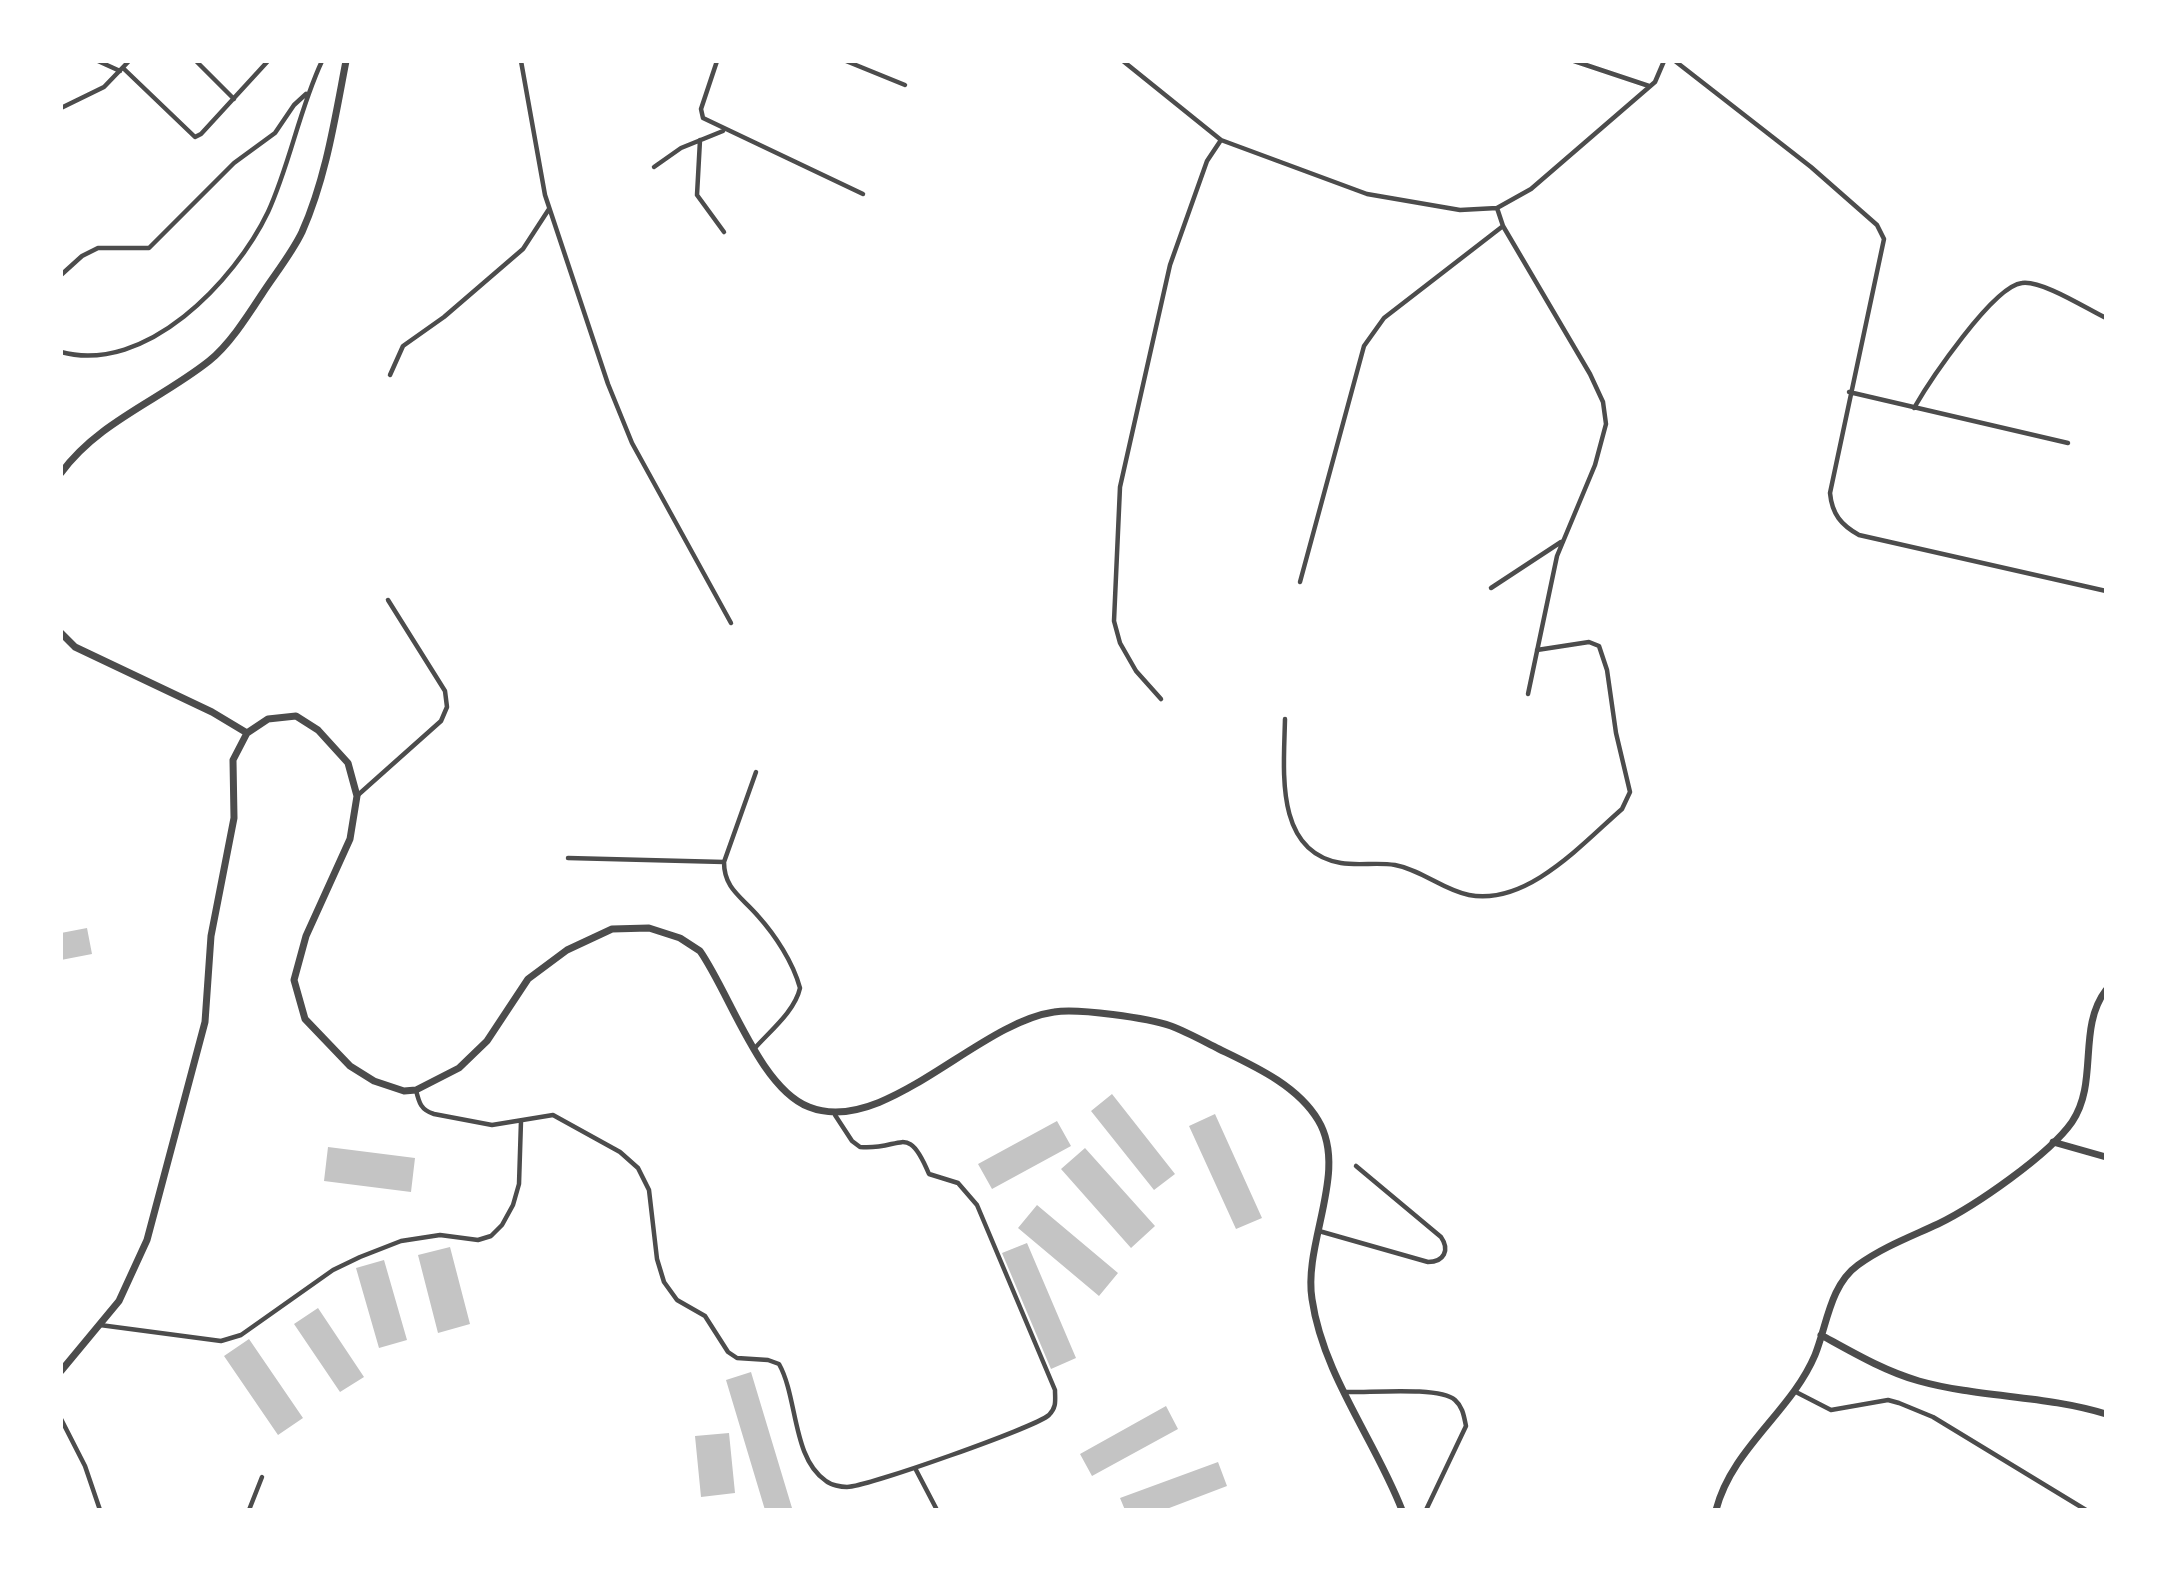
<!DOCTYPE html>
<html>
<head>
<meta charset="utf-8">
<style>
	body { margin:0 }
	#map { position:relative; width:2167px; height:1571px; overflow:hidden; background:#fff; font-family:"Roboto Condensed",sans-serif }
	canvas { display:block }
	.frame { position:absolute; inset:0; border:63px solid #fff; pointer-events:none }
</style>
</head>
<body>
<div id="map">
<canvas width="2167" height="1571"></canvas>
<div class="frame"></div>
</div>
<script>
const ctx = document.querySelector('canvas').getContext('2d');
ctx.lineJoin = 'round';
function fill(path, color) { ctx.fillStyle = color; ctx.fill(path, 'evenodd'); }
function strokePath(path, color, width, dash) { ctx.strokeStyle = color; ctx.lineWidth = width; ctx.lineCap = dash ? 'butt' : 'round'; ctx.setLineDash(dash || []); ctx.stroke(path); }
const building = new Path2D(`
	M87 928 92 954 61 960V933Z
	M1112 1094 1175 1174 1154 1190 1091 1111Z
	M1215 1114 1262 1218 1236 1229 1189 1126Z
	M1057 1121 1071 1146 992 1189 978 1164Z
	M328 1147 415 1158 411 1192 324 1181Z
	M1085 1148 1155 1226 1131 1248 1061 1169Z
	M1037 1205 1118 1273 1099 1296 1018 1228Z
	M1027 1243 1076 1358 1051 1369 1002 1253Z
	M450 1247 470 1324 438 1333 418 1255Z
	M384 1260 407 1340 379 1348 356 1268Z
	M318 1308 364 1377 340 1392 294 1324Z
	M249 1339 303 1418 278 1435 224 1356Z
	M751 1372 792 1508 787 1510H765L726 1380Z
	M1166 1406 1178 1429 1092 1476 1080 1454Z
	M729 1433 735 1493 701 1497 695 1436Z
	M1218 1462 1227 1486 1164 1510H1125L1120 1498Z`);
const service = new Path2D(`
	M98 61 120 71
	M196 61 234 99
	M521 61 545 195 608 384 632 443 731 623
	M717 61 701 109 703 118 863 194
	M846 61 905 85
	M1123 61 1221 140 1367 194 1460 210 1497 208 1531 189 1655 82 1664 61
	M1574 61 1649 86
	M1675 61 1811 167 1877 225 1884 239 1830 493C1832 514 1841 525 1859 535L2106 591
	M123 68 195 137 201 134 268 61
	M61 108 104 87 129 61
	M700 140 697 195 724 232
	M654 167 681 148 723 131
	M1497 208 1503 226 1590 374 1603 402 1606 424 1595 465 1557 556 1528 694
	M61 275 82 256 98 248H149L234 163 275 133 294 105 306 94
	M61 352C146 375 235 281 268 212 290 164 299 110 322 61
	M390 375 403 346 444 317 523 249 549 209
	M1849 392 2068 443
	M1914 408C1929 382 1993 286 2022 283 2042 280 2087 309 2106 318
	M1300 582 1364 346 1384 318 1503 226
	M1491 588 1561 542
	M1161 699 1136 671 1120 643 1114 621 1120 487 1170 265 1207 161 1221 140
	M1285 719C1284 770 1274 852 1341 863 1359 866 1377 862 1395 865 1422 870 1443 890 1469 895 1527 906 1582 844 1622 809L1630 792 1616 733 1607 670 1599 646 1589 642 1537 650
	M358 795 441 721 447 707 445 691 388 600
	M568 858 724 862
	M755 1048C770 1031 795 1011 800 988 793 962 775 935 758 916 742 897 724 889 724 862L756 772
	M416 1090C419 1103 421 1110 434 1114L492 1125 553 1115 620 1152 638 1168 649 1190 657 1259 664 1282 677 1300 705 1316 728 1352 737 1358 768 1360 779 1364C798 1398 792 1458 826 1481 831 1485 841 1487 847 1487 866 1487 1036 1427 1049 1415 1057 1407 1055 1400 1055 1390L977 1205 958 1183 929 1174C907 1121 902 1151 860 1147L852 1141 835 1115
	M1319 1231 1428 1262C1444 1262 1450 1250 1441 1237L1356 1166
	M100 1325 221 1341 241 1335 333 1270 360 1257 401 1241 440 1235 478 1240 491 1236 502 1225 513 1205 519 1184 521 1121
	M1794 1391 1831 1410 1888 1400 1899 1403 1933 1417 2086 1510
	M1345 1392C1368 1393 1439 1386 1455 1400 1463 1407 1464 1417 1466 1426L1426 1510
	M61 1419 85 1466 100 1510
	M915 1468 937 1510
	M249 1510 262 1477`);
const minor = new Path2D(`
	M61 473C98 422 160 400 209 361 229 345 247 317 262 294 275 274 292 253 302 232 326 178 335 118 346 61
	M61 633 75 647 212 712 247 733
	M2053 1142 2106 1157
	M1821 1335C1852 1352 1884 1371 1919 1381 1980 1398 2045 1395 2106 1414
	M61 1371 119 1301 147 1240 205 1022 211 936 234 818 233 760 247 733 268 719 296 716 318 730 348 763 357 796 350 839 306 936 294 980 305 1019 350 1066 374 1081 404 1091 416 1090 459 1068 487 1041 528 979 567 950 612 929 649 928 680 938 700 951C730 994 760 1088 809 1107 884 1137 977 1023 1054 1012 1078 1008 1148 1018 1171 1026 1187 1032 1203 1041 1219 1049 1254 1066 1297 1085 1318 1120 1349 1171 1303 1243 1312 1299 1323 1375 1375 1440 1402 1510
	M1716 1510C1732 1448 1791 1412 1815 1355 1827 1325 1830 1285 1858 1265 1883 1247 1910 1237 1938 1224 1975 1206 2049 1155 2072 1122 2099 1082 2077 1028 2106 990`);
fill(building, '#c4c4c4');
strokePath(service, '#4c4c4c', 4.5);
strokePath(minor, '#4c4c4c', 7);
</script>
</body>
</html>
